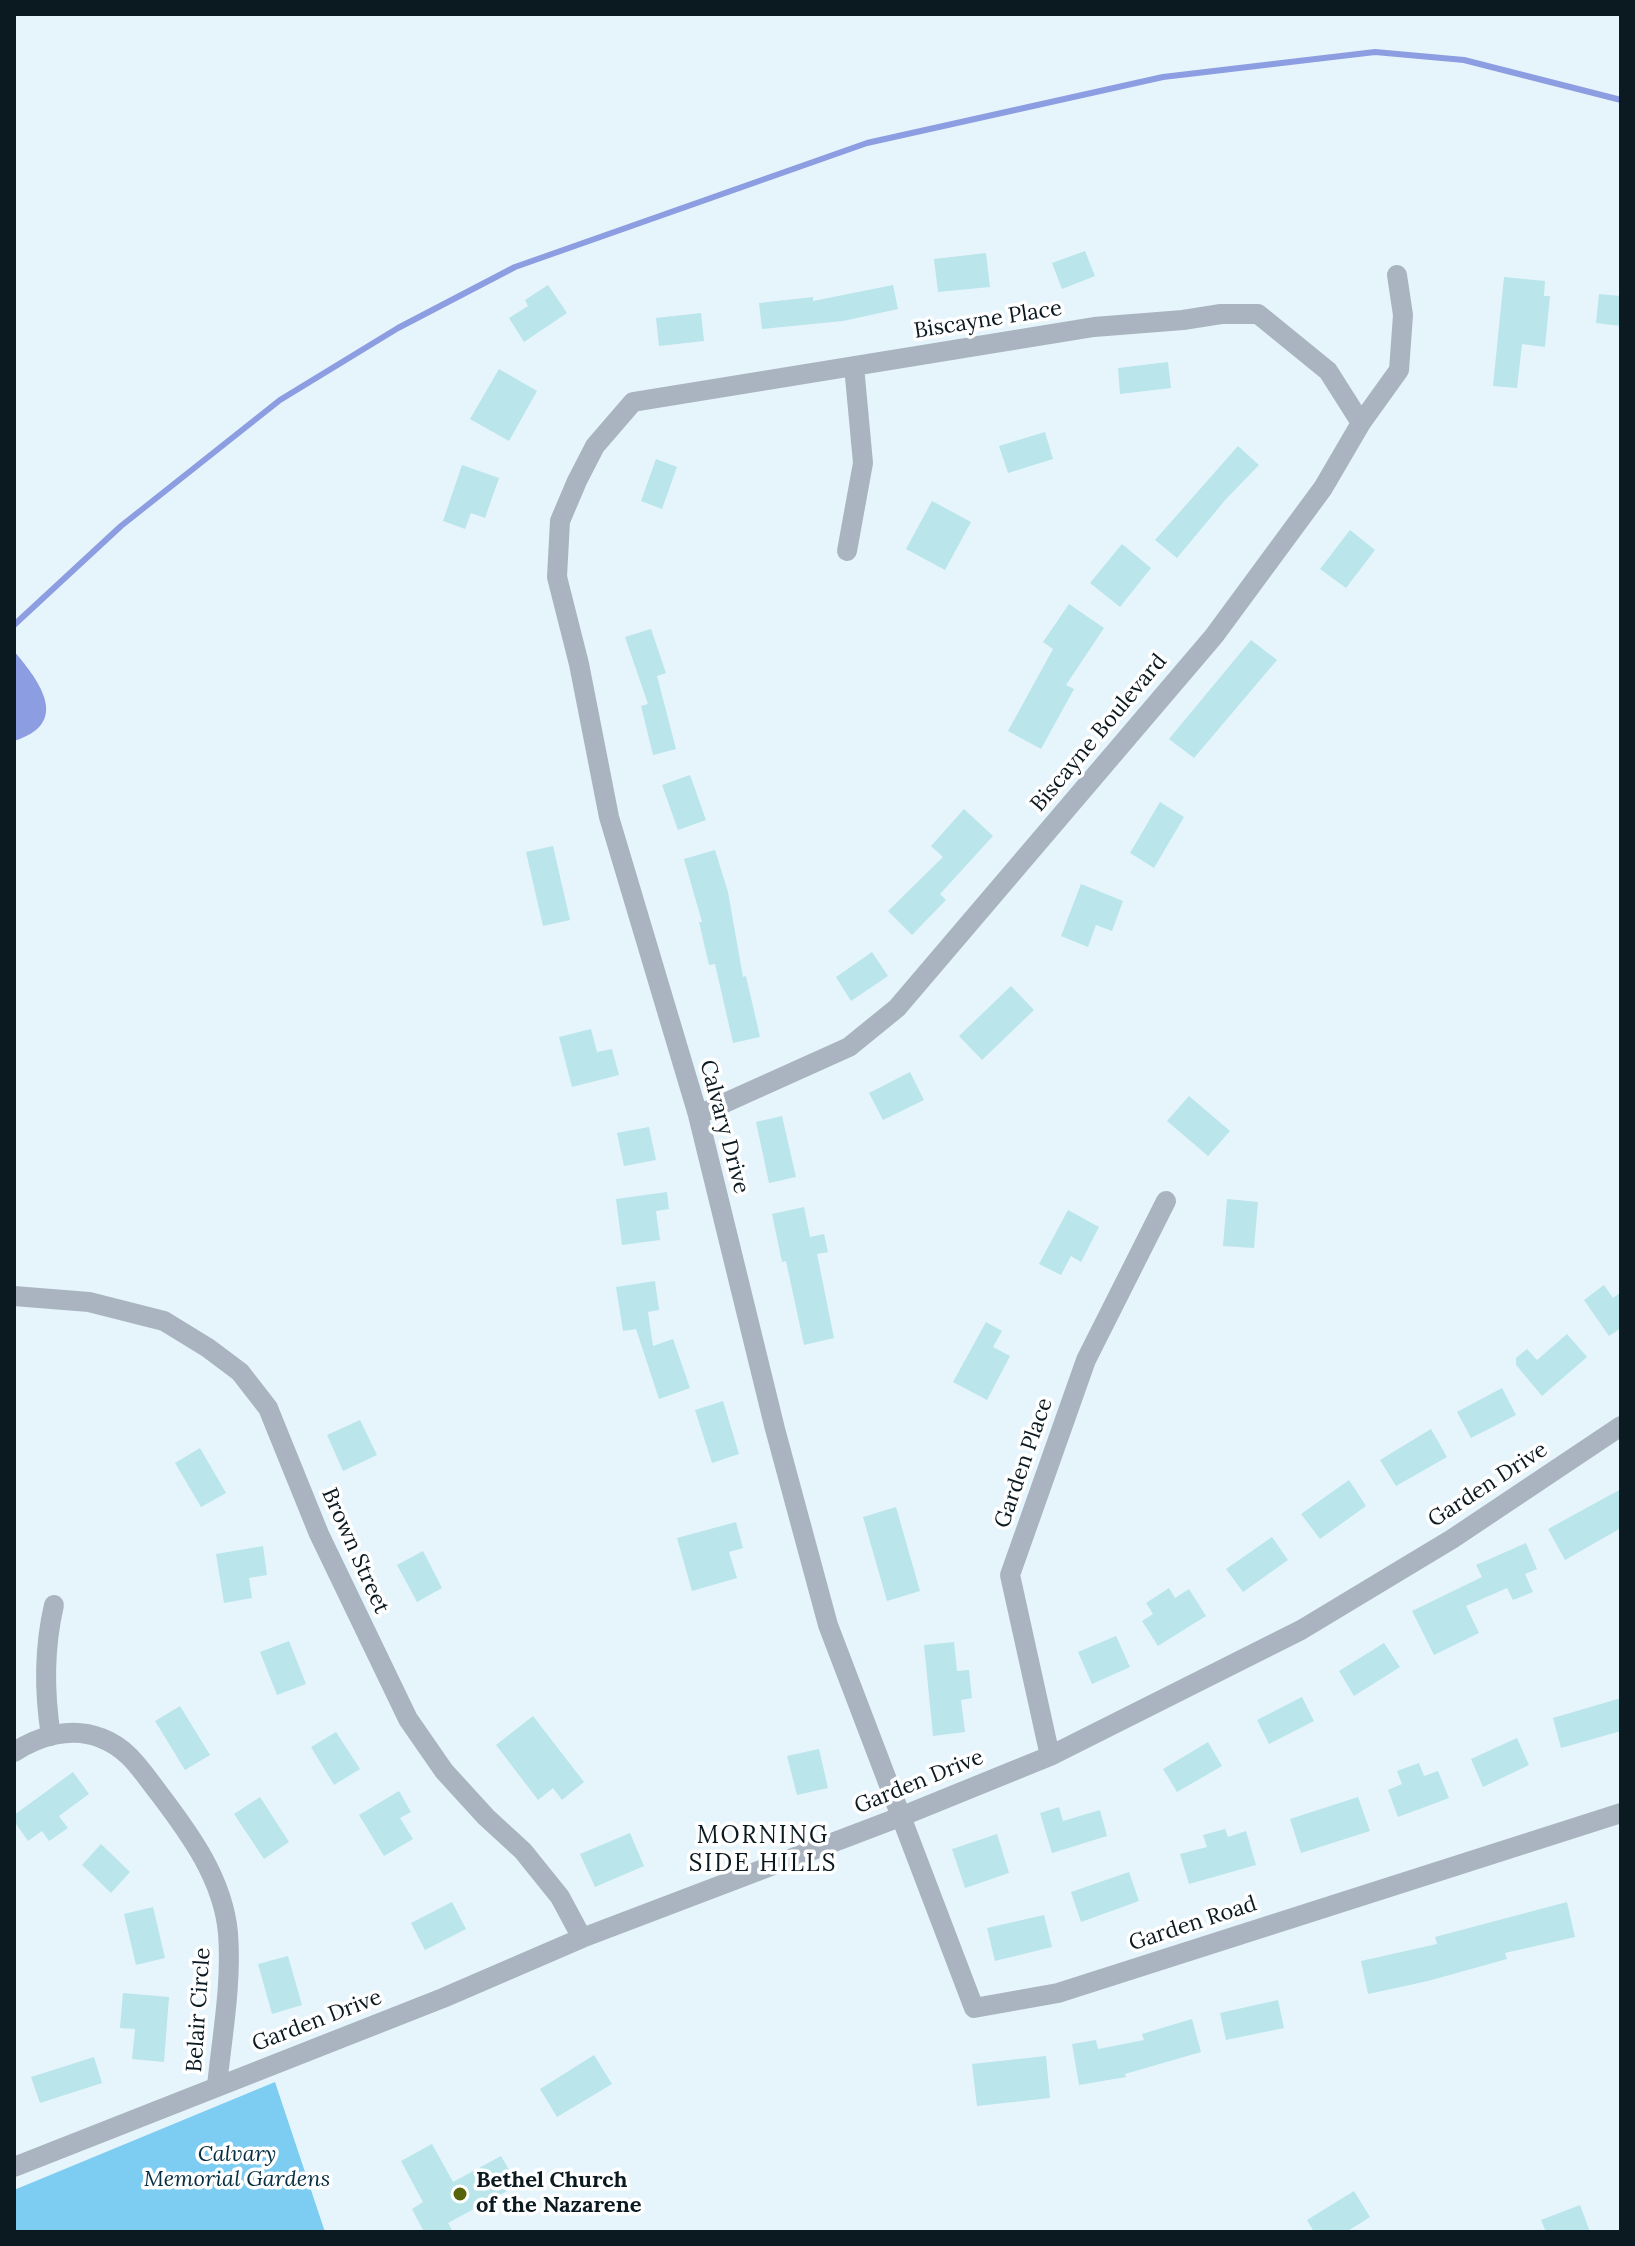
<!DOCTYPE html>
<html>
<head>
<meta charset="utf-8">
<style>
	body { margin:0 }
	#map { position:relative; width:1635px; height:2246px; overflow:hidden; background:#e6f5fc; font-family:Lora,serif }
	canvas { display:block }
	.frame { position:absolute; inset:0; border:16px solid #0b1920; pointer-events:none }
</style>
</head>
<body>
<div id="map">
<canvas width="1635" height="2246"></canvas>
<div class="frame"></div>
</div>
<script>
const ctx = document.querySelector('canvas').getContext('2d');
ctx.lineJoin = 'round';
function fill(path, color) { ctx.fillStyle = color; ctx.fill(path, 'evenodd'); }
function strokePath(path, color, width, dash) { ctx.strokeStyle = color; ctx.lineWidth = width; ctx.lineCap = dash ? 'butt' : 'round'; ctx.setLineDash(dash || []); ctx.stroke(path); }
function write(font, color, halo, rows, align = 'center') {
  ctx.font = font + ' Lora,serif'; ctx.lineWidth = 7; ctx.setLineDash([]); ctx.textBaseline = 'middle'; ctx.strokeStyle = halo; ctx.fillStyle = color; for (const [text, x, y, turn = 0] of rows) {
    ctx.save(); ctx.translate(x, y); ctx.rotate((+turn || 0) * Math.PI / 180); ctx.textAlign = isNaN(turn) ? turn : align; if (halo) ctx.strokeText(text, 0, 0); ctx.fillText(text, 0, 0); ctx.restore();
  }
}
const green = new Path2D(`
	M275 2082 325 2232H14V2190Z`);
const water = new Path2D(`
	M14 651C40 682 71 723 14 741Z`);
const stream = new Path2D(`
	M14 625 121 526 280 400 398 328 515 267 867 143 1163 77 1375 52 1464 60 1621 100`);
const building = new Path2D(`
	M1085 251 1095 276 1062 289 1052 263Z
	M986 253 990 287 938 292 934 259Z
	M1504 277 1545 281 1544 296H1550L1545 347 1522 344 1517 388 1493 386Z
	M548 285 567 313 524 342 509 318 528 306 525 300Z
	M893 285 898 309 843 321 762 329 759 303 813 297V301Z
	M1599 294 1621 296V326L1596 323Z
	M701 313 704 341 659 346 656 318Z
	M1168 362 1171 388 1120 394 1118 368Z
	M499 369 537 391 509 441 470 419Z
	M1045 432 1053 459 1008 473 999 446Z
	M1238 446 1259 465 1226 499 1177 558 1155 540Z
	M656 459 677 467 662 509 641 501Z
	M462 465 499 478 485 518 471 513 465 529 443 521Z
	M932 501 971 522 945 570 906 549Z
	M1350 530 1375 550 1346 588 1320 569Z
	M1122 544 1151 568 1120 607 1090 583Z
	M1069 604 1104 628 1066 685 1074 689 1041 749 1008 731 1053 649 1043 642Z
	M651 629 666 673 657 676 676 749 653 755 641 706 648 704 625 637Z
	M1251 640 1277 660 1194 758 1169 739Z
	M690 775 706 820 678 830 662 785Z
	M1160 802 1184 817 1154 868 1130 853Z
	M964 809 993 836 940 894 946 900 912 935 888 911 943 857 931 846Z
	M553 846 570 920 543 926 526 852Z
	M715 850 728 892 743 977 746 976 760 1037 733 1043 715 964 709 965 699 922H702L684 859Z
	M1081 884 1123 901 1112 931 1096 925 1088 947 1061 936Z
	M872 952 888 976 851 1001 836 977Z
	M1011 986 1034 1010 982 1060 959 1036Z
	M591 1029 597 1052 612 1049 619 1075 572 1087 559 1037Z
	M910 1072 924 1100 883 1120 869 1093Z
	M1189 1096 1230 1131 1208 1156 1167 1121Z
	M782 1116 796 1177 769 1183 756 1122Z
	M649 1127 656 1160 624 1166 617 1133Z
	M667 1192 669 1209 656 1211 660 1240 622 1245 616 1199Z
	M1227 1199 1258 1202 1254 1248 1223 1246Z
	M804 1207 810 1237 824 1234 828 1252 817 1254 834 1338 804 1345 786 1261 782 1262 772 1214Z
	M1068 1210 1099 1227 1081 1262 1071 1256 1061 1275 1039 1264Z
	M655 1281 659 1310 648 1312 653 1346 673 1339 690 1388 659 1399 636 1329 623 1331 616 1287Z
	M1604 1285 1613 1298 1621 1292V1328L1609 1336 1584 1300Z
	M986 1322 1002 1331 993 1347 1010 1356 987 1400 953 1382Z
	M1567 1334 1587 1357 1542 1396 1516 1365V1358L1527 1349 1537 1360Z
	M1502 1388 1516 1415 1471 1438 1457 1412Z
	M723 1401 739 1454 712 1463 695 1410Z
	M360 1420 377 1455 343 1471 327 1435Z
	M1431 1429 1447 1457 1396 1486 1380 1460Z
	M200 1448 226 1493 201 1507 175 1463Z
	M1349 1480 1366 1506 1320 1539 1301 1514Z
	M1621 1489V1528L1565 1560 1548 1529Z
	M896 1507 920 1591 887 1601 863 1517Z
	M736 1522 743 1548 729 1552 737 1578 692 1591 677 1538Z
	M1272 1537 1288 1560 1243 1592 1226 1569Z
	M1526 1543 1537 1569 1525 1574 1533 1592 1513 1600 1507 1588 1466 1606 1479 1633 1434 1655 1412 1611 1482 1577 1476 1565Z
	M263 1546 267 1575 249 1578 252 1598 224 1603 216 1554Z
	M423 1551 442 1588 417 1602 397 1565Z
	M1169 1588 1175 1598 1189 1589 1206 1616 1158 1646 1142 1621 1153 1614 1146 1603Z
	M1116 1636 1130 1667 1092 1684 1078 1652Z
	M289 1641 306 1684 277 1695 260 1652Z
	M954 1642 957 1671 969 1670 972 1698 961 1700 965 1732 933 1736 924 1645Z
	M1384 1643 1400 1667 1354 1696 1339 1671Z
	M1302 1697 1314 1721 1269 1744 1257 1720Z
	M1621 1698V1731L1561 1748 1553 1718Z
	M180 1706 210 1755 185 1770 155 1721Z
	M533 1716 584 1782 562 1800 553 1788 538 1800 496 1745Z
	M336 1732 360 1769 334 1785 311 1747Z
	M1517 1738 1529 1765 1483 1787 1471 1759Z
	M1208 1742 1222 1766 1177 1792 1163 1769Z
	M819 1749 828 1788 797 1795 787 1756Z
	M1419 1763 1424 1776 1438 1771 1449 1798 1398 1817 1388 1790 1402 1784 1397 1771Z
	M73 1772 89 1794 59 1816 68 1828 49 1841 42 1831 28 1841 14 1821V1815Z
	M399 1791 411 1812 400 1818 413 1839 384 1856 359 1815Z
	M260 1797 289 1842 264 1859 234 1814Z
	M1358 1797 1370 1831 1301 1853 1290 1819Z
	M1059 1807 1063 1821 1100 1810 1107 1836 1052 1853 1040 1813Z
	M1225 1829 1228 1837 1246 1831 1256 1865 1189 1884 1180 1854 1207 1847 1203 1835Z
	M630 1833 644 1866 595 1887 580 1854Z
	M997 1834 1009 1873 965 1888 952 1849Z
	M101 1844 130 1872 111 1893 82 1865Z
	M1129 1872 1139 1901 1081 1922 1071 1892Z
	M452 1902 466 1929 425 1950 411 1923Z
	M1567 1902 1575 1937 1505 1953 1507 1959 1428 1981 1368 1994 1361 1961 1437 1944 1435 1937Z
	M153 1907 165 1958 136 1965 124 1914Z
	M1044 1915 1052 1947 995 1961 987 1928Z
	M288 1956 302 2005 272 2014 258 1964Z
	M123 1993 169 1997 164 2062 132 2059 135 2029 120 2028Z
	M1278 2000 1284 2028 1226 2040 1220 2013Z
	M1192 2019 1201 2052 1125 2074 1126 2077 1079 2085 1072 2044 1096 2040 1098 2049 1144 2040 1142 2034Z
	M594 2055 612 2084 557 2117 540 2089Z
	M1046 2056 1050 2098 977 2106 972 2064Z
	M94 2057 102 2083 40 2103 31 2077Z
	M432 2144 453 2182 501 2156 518 2185 448 2223 453 2232H424L412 2209 423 2202 401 2161Z
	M1354 2191 1370 2217 1346 2232H1314L1307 2220Z
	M1580 2205 1590 2232H1546L1541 2220Z`);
const minor = new Path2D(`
	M1361 423 1328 371 1258 314H1221L1183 320 1094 327 633 402 595 446 577 481 560 521 557 577 579 664 609 817 698 1115 775 1429 828 1625 974 2008 1058 1993 1621 1813
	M847 551 863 463 854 366
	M698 1115 849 1047 897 1008 1214 636 1323 488 1361 423 1399 370 1403 315 1397 275
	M14 1296 89 1302 164 1321 208 1348 240 1372 268 1408 319 1534 408 1719 444 1771 486 1817 523 1851 560 1897 582 1938
	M51 1736C44 1692 44 1648 54 1605
	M14 1752C39 1736 72 1726 101 1738 128 1748 141 1770 158 1792 190 1834 223 1879 228 1933 232 1983 222 2036 217 2086
	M1050 1756 1010 1575 1086 1360 1166 1201
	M14 2167 443 1998 582 1938 900 1817 1050 1756 1301 1630 1452 1539 1621 1426`);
const markers = [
	[460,2194,8,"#56640a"]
];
const streetNames = [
	["Biscayne Place",988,320,-9],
	["Biscayne Boulevard",1099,733,-50],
	["Calvary Drive",724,1127,75],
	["Garden Place",1024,1463,-71],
	["Garden Drive",1488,1485,-33],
	["Brown Street",355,1551,66],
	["Garden Drive",919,1782,-22],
	["Garden Road",1193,1924,-18],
	["Belair Circle",199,2010,-86],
	["Garden Drive",317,2021,-21]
];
const parkNames = [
	["Calvary",237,2155],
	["Memorial Gardens",237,2180]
];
const poiNames = [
	["Bethel Church",476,2181],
	["of the Nazarene",476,2206]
];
const neighbourhoodNames = [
	["MORNING",763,1836],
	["SIDE HILLS",763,1864]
];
fill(green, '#7dcdf3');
fill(water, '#8d9de1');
strokePath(stream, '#8d9de1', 6);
fill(building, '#b9e5eb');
strokePath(minor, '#aab4c0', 20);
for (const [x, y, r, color] of markers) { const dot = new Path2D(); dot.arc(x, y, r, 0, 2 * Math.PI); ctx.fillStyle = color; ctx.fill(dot); strokePath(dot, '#fff', 3); }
write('22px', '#0b1920', '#fff', streetNames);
write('italic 22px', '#063041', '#fff', parkNames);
write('bold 22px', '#0b1920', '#fff', poiNames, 'left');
ctx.letterSpacing = '2px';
write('24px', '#0b1920', '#fff', neighbourhoodNames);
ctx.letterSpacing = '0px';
</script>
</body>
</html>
